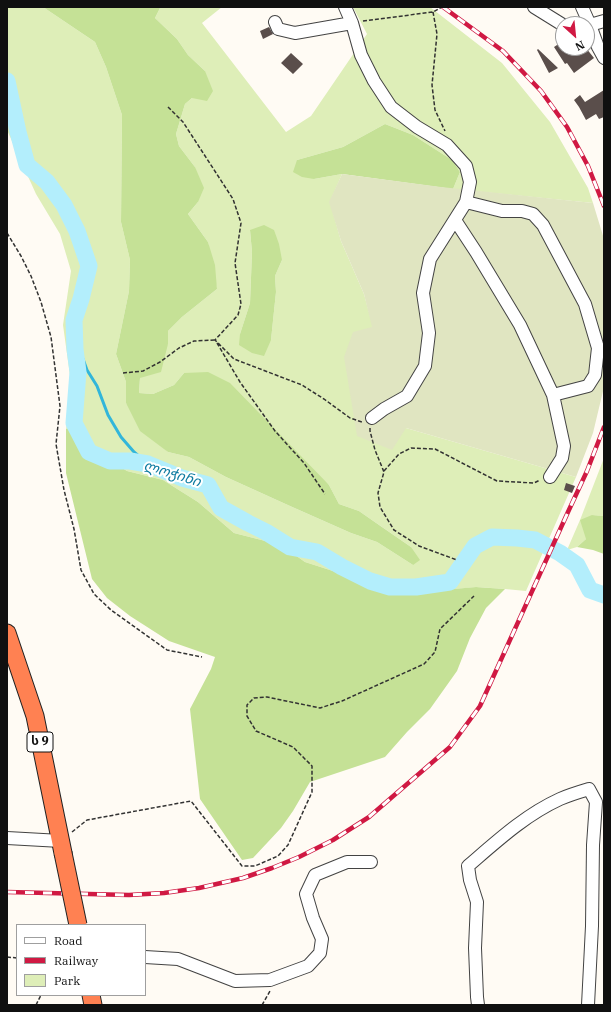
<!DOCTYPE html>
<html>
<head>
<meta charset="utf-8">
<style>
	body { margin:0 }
	#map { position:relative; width:611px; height:1012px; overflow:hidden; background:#fffbf4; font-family:"IBM Plex Serif",serif }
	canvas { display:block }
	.frame { position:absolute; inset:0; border:8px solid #101010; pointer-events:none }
	.legend { position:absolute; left:16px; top:924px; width:130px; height:72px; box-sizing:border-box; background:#fff; border:1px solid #9f9f9f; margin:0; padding:5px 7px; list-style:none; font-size:12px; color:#101010 }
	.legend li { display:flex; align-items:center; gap:8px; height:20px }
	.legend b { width:20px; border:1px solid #9f9f9f }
	.north { position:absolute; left:555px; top:16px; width:40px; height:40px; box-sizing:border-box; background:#fff; border:1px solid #9f9f9f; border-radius:50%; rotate:153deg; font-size:11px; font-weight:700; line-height:16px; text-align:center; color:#101010 }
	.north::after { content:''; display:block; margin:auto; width:14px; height:18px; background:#d01943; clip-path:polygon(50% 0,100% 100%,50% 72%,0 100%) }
</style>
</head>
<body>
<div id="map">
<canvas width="611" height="1012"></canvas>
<div class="frame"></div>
<ul class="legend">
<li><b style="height:5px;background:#fff"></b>Road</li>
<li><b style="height:5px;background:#d01943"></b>Railway</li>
<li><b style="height:11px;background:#deeeb8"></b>Park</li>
</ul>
<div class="north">N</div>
</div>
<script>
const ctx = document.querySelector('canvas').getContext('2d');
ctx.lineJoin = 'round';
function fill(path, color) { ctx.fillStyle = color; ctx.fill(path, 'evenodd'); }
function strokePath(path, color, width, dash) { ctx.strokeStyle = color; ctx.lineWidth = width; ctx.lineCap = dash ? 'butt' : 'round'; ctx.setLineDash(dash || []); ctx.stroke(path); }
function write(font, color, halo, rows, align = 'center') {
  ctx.font = font + ' "IBM Plex Serif","Noto Sans Georgian",serif'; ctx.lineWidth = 4; ctx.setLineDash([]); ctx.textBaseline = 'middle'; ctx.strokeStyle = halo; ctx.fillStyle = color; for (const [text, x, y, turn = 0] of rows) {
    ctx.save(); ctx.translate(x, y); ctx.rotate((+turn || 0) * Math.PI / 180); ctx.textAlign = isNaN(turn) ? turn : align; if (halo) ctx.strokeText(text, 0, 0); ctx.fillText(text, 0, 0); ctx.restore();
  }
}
const green = new Path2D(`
	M7 7H43L95 42 106 67 122 115 121 222 130 260 129 291 116 354 126 382V403L168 452 189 457 226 477 290 506 351 533 377 542 413 565 411 547 359 511 339 504 329 485 184 373 174 385 153 394 139 393 140 378 168 344V331L182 317 217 289 208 242 188 214 198 202 195 167 179 146 176 134 185 104 192 98 205 71 188 55 177 39 155 18 160 8 171 7H222L202 23 286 132 311 116 367 34 353 7H430L502 63 550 122 588 188 593 203 453 189 460 172 452 160 413 135 385 124 343 147 297 160 314 179 342 174 330 202 341 241 364 294 373 327 406 428 576 477 526 591 505 589 477 587 420 592H388L364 581 305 562 281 545 234 533 198 502 163 480 127 471 95 451 79 428 66 429 72 390 63 325 71 271 60 234 36 194 7 130ZM250 230 282 260 275 276 276 292 271 340 240 334 250 303 252 252Z
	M604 458V516L592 515 586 539 577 547 567 550 580 520Z`);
const forest = new Path2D(`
	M43 7H171L160 8 155 18 177 39 188 55 205 71 213 91 207 101 192 98 185 104 176 134 179 146 195 167 204 188 198 202 188 214 208 242 215 265 217 289 182 317 168 331V344L161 372 140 378 139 393 153 394 174 385 184 373 208 372 230 383 329 485 339 504 359 511 382 527 411 547 420 560 413 565 377 542 351 533 290 506 226 477 189 457 168 452 140 431 126 403V382L116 354 129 291 130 260 121 222 122 115 106 67 95 42Z
	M385 124 413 135 452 160 460 172 453 189 342 174 314 179 302 177 293 172 297 160 343 147Z
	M264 225 274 230 279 244 282 260 275 276 276 292 271 340 264 356 252 353 239 345 240 334 250 303 252 252 250 230Z
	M79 428 95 451 127 471 163 480 198 502 234 533 281 545 305 562 364 581 388 592H420L476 587 505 589 486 608 470 638 457 671 430 709 407 732 385 757 310 782 293 811 281 828 253 858 242 860 200 799 190 709 211 669 215 657 169 641 130 616 107 598 92 579 66 473V429Z
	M592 515 604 516V554L593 550 577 547 586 539 580 520Z`);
const cemetery = new Path2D(`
	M342 174 441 187 593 203 604 239V387L593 433 576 477 406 428 392 450 357 436 344 357 353 332 372 327 364 294 341 241 329 202Z`);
const stream = new Path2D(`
	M75 349 83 359 87 370 97 386 108 415 121 437 134 452 148 464`);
const river = new Path2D(`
	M7 81 18 132 27 165 47 182 64 205 77 231 89 266 81 299 74 320 75 349 78 372 74 423 89 452 110 461H130L148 464 182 478 208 485 221 508 248 523 266 532 290 547 317 552 342 567 370 581 390 587H416L450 582 475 546 492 537 517 538 535 540 560 553 577 565 590 590 604 595`);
const building = new Path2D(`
	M269 27 273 34 263 39 260 31Z
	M563 41V48H586L594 58 574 73 567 63 565 64 554 47Z
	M538 49 558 68 549 73 537 50Z
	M291 53 303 64 293 74 281 63Z
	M604 90V117L599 119 596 114 586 120 579 107 574 100 580 95 585 102Z
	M566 483 575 486 572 493 564 490Z`);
const path = new Path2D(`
	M433 12 437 34 432 85 435 110 445 131
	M363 21 433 12 442 7
	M168 107 183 122 233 199 241 223 235 263 241 304 238 315 215 340 234 359 302 385 324 399 350 418 362 422
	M7 233 21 256 31 276 41 302 51 337 60 406 56 444 64 490 74 529 81 570 94 594 111 610 167 650 202 657
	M217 343 240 382 275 431 304 463 325 494
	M123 373 143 371 160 362 179 348 194 341 215 340
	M370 428V431L375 450 384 472 378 493 380 507 394 530 419 546 457 560
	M384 471 399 454 411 448 435 449 497 481 534 483 540 480
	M72 832 87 820 191 801 242 866H255L278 856 288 845 312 792V766L293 747 256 731 247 716V705L254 698 267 697 320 708 342 701 424 664 435 652 440 629 474 596
	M7 957 17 958
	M36 1005 41 995
	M262 1005 270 991`);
const minor = new Path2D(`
	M345 7 352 23 361 55 374 81 391 107 417 127 447 145 466 166 470 182 466 202 430 259 423 293 429 333 425 366 407 396 384 409 372 418
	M534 7 563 25
	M582 7 590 25 598 47 604 58
	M275 22 278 29 295 33 352 23
	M590 25 604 21
	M466 202 502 211H522L533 214 543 225 585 304 598 348 595 375 588 386 553 395
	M455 220 476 252 520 325 553 395 564 446 562 458 550 477
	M7 838 61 841
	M145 957 178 959 235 981 270 980 308 966 320 953 322 939 313 918 306 894 315 875 347 862H371
	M478 1005 477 997 475 948 477 902 470 880 468 866C497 841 525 815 560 799 569 795 579 792 589 789L596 802 593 845 592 926 588 1005`);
const highway = new Path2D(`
	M7 633 35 716 63 853
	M91 995 93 1005`);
const rail = new Path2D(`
	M443 7 503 51 541 91 567 127 588 166 604 206
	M7 892 129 895 164 893 199 888 243 878 272 868 299 857 333 840 369 817 450 747 480 706 568 512 587 471 604 427`);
const highwayBridge = new Path2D(`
	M63 853 78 925`);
const shields = [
	[40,742,26]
];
const shieldNames = [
	["ს 9",40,742]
];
const waterNames = [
	["ლოჭინი",172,474,17]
];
fill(green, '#deeeb8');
fill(forest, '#c5e196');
fill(cemetery, '#e0e5c1');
strokePath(stream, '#32b6da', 3);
strokePath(river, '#b3eefc', 17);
fill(building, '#5a4e4b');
strokePath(minor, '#434343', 14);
strokePath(highway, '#212121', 19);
strokePath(path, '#323232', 1.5, [4, 2]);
strokePath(minor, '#fff', 12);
strokePath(highway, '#ff8152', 17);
strokePath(rail, '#d01943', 4.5);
strokePath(rail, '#fff', 3, [9]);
strokePath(highwayBridge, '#212121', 19, []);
strokePath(highwayBridge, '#ff8152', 17);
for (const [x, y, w] of shields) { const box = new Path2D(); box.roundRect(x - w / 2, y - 10, w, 20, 3); ctx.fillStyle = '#fff'; ctx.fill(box); strokePath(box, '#101010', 1); }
write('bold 12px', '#101010', null, shieldNames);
write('italic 14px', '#0c7aa0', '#fff', waterNames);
</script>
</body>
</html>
